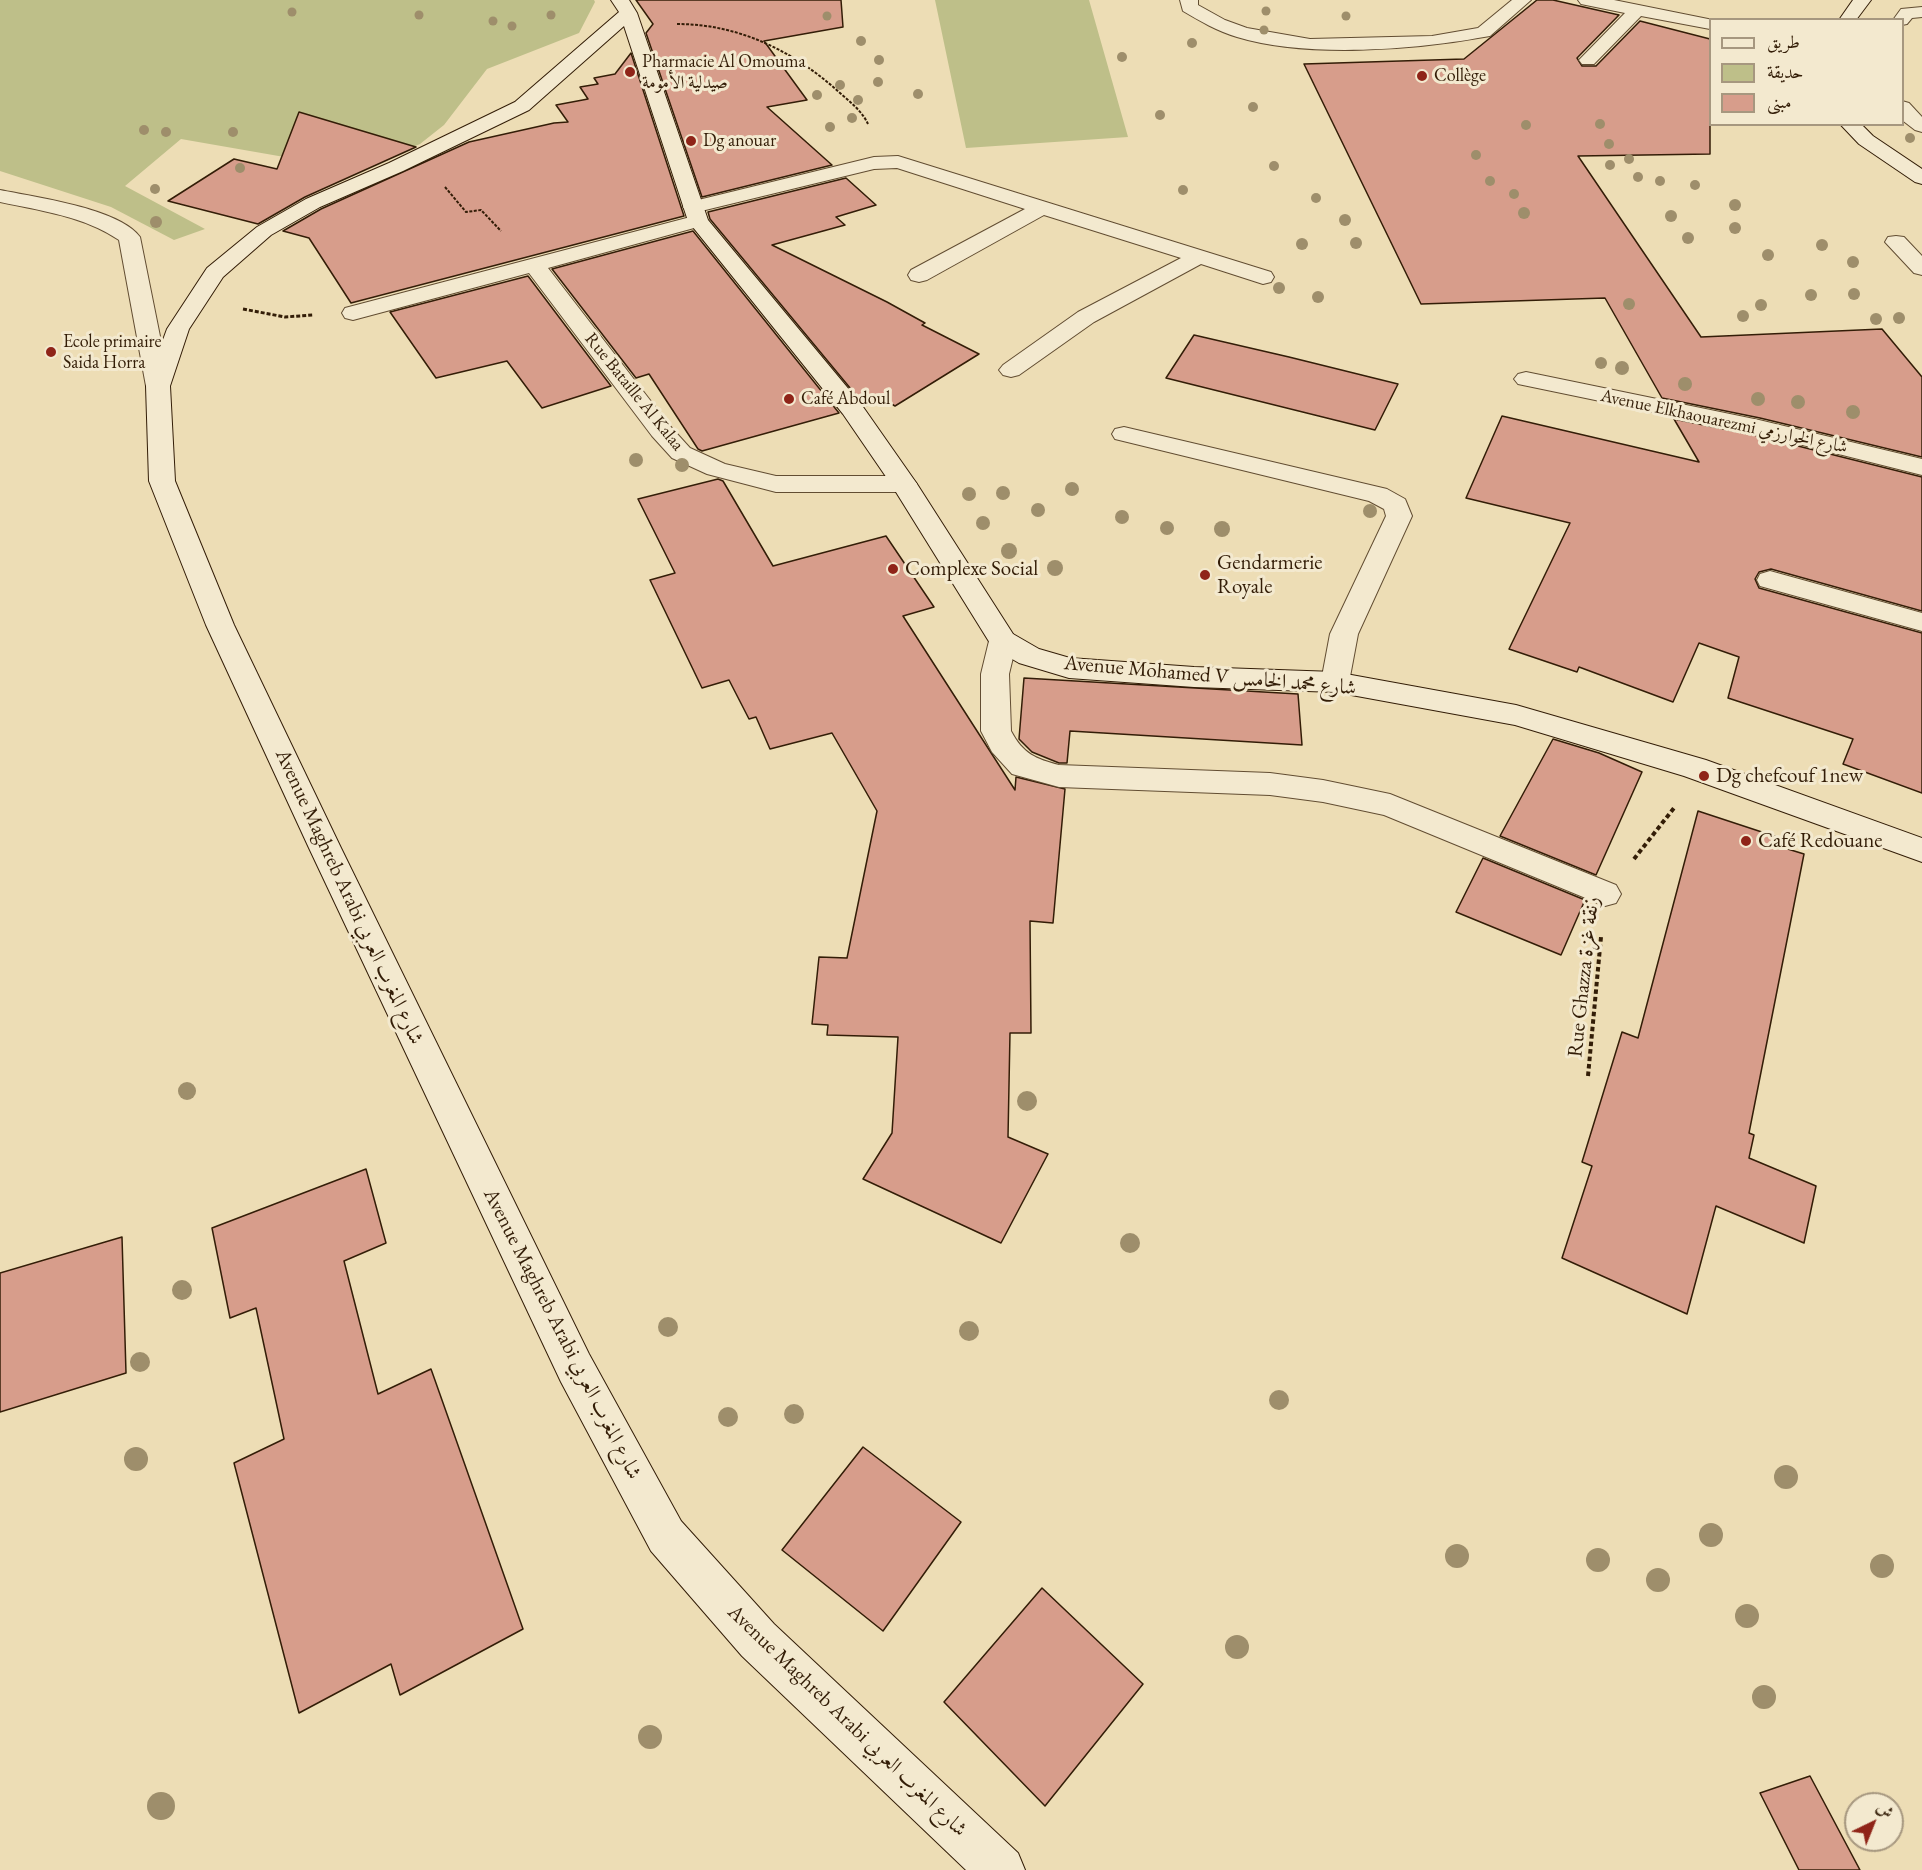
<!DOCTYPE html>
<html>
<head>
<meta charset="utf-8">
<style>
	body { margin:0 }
	#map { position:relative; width:1922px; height:1870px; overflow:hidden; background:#edddb5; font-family:"EB Garamond",Amiri,serif }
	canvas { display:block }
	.legend { position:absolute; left:1709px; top:18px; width:195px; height:108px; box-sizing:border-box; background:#f3e9cf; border:2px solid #a6977f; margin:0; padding:8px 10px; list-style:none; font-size:18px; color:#331d07 }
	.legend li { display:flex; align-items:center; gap:12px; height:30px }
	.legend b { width:30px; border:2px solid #a6977f }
	.north { position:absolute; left:1844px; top:1792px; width:60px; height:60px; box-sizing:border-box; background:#f3e9cf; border:2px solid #a6977f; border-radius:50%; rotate:43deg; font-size:16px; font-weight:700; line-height:24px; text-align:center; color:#331d07 }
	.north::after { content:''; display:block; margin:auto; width:21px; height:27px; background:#8f2418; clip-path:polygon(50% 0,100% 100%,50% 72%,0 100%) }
</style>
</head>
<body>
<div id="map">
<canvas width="1922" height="1870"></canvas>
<ul class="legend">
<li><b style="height:8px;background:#f3e9cf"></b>طريق</li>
<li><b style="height:16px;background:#bebf89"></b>حديقة</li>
<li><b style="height:16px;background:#d79d8b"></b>مبنى</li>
</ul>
<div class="north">ش</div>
</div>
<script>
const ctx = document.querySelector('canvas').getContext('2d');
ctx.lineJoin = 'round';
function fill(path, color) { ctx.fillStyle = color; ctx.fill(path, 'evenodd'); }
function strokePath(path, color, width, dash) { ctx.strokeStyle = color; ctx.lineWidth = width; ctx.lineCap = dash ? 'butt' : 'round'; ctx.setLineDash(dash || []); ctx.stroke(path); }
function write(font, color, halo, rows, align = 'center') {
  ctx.font = font + ' "EB Garamond",Amiri,serif'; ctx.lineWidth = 6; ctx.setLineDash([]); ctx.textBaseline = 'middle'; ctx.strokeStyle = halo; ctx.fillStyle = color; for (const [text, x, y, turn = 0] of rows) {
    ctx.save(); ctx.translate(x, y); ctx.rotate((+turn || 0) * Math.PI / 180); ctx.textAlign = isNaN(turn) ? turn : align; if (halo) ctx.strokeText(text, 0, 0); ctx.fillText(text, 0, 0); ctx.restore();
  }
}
const green = new Path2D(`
	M0 0H594L595 2 579 33 487 69 444 125 420 144 359 170 181 139 125 186 205 229 174 240 111 207 0 171Z
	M935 0H1089L1128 137 966 148Z`);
const building = new Path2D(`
	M636 0H841L843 27 764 41 807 100 767 107 832 165 702 197 646 33 653 24Z
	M1537 0H1553L1619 15 1577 58 1582 66H1596L1640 21 1710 39V154L1578 156 1701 337 1882 329 1922 377V457L1760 418 1662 398 1605 298 1421 304 1304 64 1464 59Z
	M631 53 684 216 351 303 309 238 283 231 321 209 469 142 554 123 568 122 556 105 588 99 580 87 598 84 594 78 615 74Z
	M299 112 416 147 305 197 258 224 168 201 234 159 277 169Z
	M846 178 876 205 836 217 845 225 772 245 887 302 925 323 922 325 979 354 895 406 885 400 865 406 710 219 708 212Z
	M693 231 839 413 702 451 698 449 649 374 636 378 552 269Z
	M528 276 611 386 542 408 507 361 436 378 390 312Z
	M1194 335 1289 357 1398 384 1375 430 1166 378Z
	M1502 416 1699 462 1674 419 1758 436 1922 477V611L1771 569 1759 572 1755 579 1759 588 1922 633V793L1843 764 1853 739 1728 698 1739 657 1699 643 1673 702 1579 667 1577 672 1509 649 1570 523 1466 498Z
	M718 479 723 481 773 566 886 536 934 607 903 616 1015 790 1016 777 1065 789 1053 923 1030 921 1031 1033H1010L1008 1137 1048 1154 1001 1243 863 1179 892 1133 898 1037 827 1035 828 1025 812 1024 819 957 847 958 877 811 832 733 770 749 756 717 749 719 729 680 702 688 650 580 675 573 638 499Z
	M1024 678 1298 694 1302 745 1070 731 1067 763H1059L1032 752 1019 739Z
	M1553 739 1599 753 1642 772 1596 875 1500 836Z
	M1698 811 1780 838 1778 846 1804 854 1749 1133 1754 1135 1749 1158 1816 1186 1804 1243 1716 1206 1687 1314 1562 1258 1592 1166 1582 1162 1622 1032 1638 1038Z
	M1483 858 1585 900 1561 955 1456 912Z
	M366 1169 386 1243 344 1261 378 1394 431 1369 523 1629 400 1695 391 1664 299 1713 234 1463 284 1439 256 1308 230 1318 212 1228Z
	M122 1237 126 1373 0 1412V1273Z
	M863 1447 961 1522 883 1631 782 1550Z
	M1042 1588 1143 1684 1045 1806 944 1702Z
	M1810 1776 1860 1870H1799L1760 1793Z`);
const pathFar2 = new Path2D(`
	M677 24C740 24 795 52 840 93 851 103 862 111 868 124
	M445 187 466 212 481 210 501 231`);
const pathFar1 = new Path2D(`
	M243 309 285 317 313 315`);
const path = new Path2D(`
	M1634 859 1674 808
	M1588 1076 1601 937`);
const lane = new Path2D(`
	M1922 7V17L1912 18 1907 24 1902 25V20H1893L1901 9Z
	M1902 101 1909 103 1922 117V132L1915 130 1902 120Z
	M1896 236 1904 237 1922 256V275L1914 273 1885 242 1888 237Z
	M1124 427 1387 489 1405 499 1412 516 1358 634 1349 682 1345 689 1335 692 1325 689 1321 682 1330 634 1386 516 1384 509 1369 501 1115 439 1112 434 1115 429Z`);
const street = new Path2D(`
	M1180 0H1198V5L1225 20 1247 28 1310 39 1432 36 1478 28 1512 0H1531L1490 36 1484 37C1413 50 1306 58 1237 37 1217 31 1200 21 1183 11Z
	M1578 0H1614L1713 20H1710V29L1641 16 1594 64H1582L1579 60 1625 13 1581 4Z
	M898 156 1271 272 1274 277 1271 282 1263 284 1201 264 1094 322 1019 375 1011 377 1003 375 999 370 1003 365 1078 312 1181 258 1044 215 927 280 919 282 911 280 908 275 911 270 1025 209 897 168 874 169 693 213 686 211 683 207 686 203 874 157Z
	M0 190C34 197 119 208 140 237L170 386 166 391 158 393 150 391 146 386 119 240C83 216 42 211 0 202Z
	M698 215 705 217 708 221 705 225 548 268 670 426 690 448 725 464 776 476H904L913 479 917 484 913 489 904 492H776L707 474 672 458 652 436 529 273 353 320 345 318 342 313 345 308Z
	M1526 372 1759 420 1922 459V475L1759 434 1518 384 1514 379 1518 374Z
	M1770 571 1922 613V631L1760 586 1757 580 1760 574Z
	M1003 632 1013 634 1017 641 1009 674 1011 731C1023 754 1036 759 1059 765L1270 773 1323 780 1390 794 1616 885 1621 894 1616 903 1605 906 1384 815 1323 802 1270 795 1059 787 1012 774 992 752 981 731V674L989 641 993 634Z`);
const secondary = new Path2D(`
	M611 0H629L637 13 708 220 861 404 917 484 1013 634 1039 649 1070 658 1194 667 1335 672 1516 705 1706 760 1922 838V862L1684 776 1515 725 1335 692 1194 687 1069 678 1019 663 993 648 891 484 843 414 688 221 624 26 529 110 403 171 320 207 271 235 223 277 189 329 170 386 175 481 234 625 341 848 589 1354 681 1521 774 1624 1018 1853 1025 1870H966L742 1656 651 1551 561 1382 309 848 206 625 149 481 146 386 167 329 207 268 257 227 306 199 389 163 515 102 619 12Z
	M1853 0H1871L1856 20H1839Z
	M1840 124H1861L1873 136 1922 169V184L1915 182 1859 144Z`);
const trees = [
	[1266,11,4.5],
	[292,12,4.5],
	[419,15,4.5],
	[551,15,4.5],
	[827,16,4.5],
	[1346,16,4.5],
	[493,21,4.5],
	[512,26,4.5],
	[1264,30,4.5],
	[861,41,5],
	[1192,43,5],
	[1122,57,5],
	[879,60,5],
	[878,82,5],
	[840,85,5],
	[918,94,5],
	[817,95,5],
	[858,100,5],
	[1253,107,5],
	[1160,115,5],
	[852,118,5],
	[1600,124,5],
	[1526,125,5],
	[830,127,5],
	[144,130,5],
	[166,132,5],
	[233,132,5],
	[1910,138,5],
	[1609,144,5],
	[1476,155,5],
	[1629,159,5],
	[1610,165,5],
	[1274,166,5],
	[240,168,5],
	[1638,177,5],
	[1490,181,5],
	[1660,181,5],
	[1695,185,5],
	[155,189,5],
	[1183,190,5],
	[1514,194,5],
	[1316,198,5],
	[1735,205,6],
	[1524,213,6],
	[1671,216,6],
	[1345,220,6],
	[156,222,6],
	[1735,228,6],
	[1688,238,6],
	[1356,243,6],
	[1302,244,6],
	[1822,245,6],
	[1768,255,6],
	[1853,262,6],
	[1279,288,6],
	[1854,294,6],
	[1811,295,6],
	[1318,297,6],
	[1629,304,6],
	[1761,305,6],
	[1743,316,6],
	[1899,318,6],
	[1876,319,6],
	[1601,363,6],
	[1622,368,7],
	[1685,384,7],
	[1758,399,7],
	[1798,402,7],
	[1853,412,7],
	[636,460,7],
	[682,465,7],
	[1072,489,7],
	[1003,493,7],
	[969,494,7],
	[1038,510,7],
	[1370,511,7],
	[1122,517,7],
	[983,523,7],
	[1167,528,7],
	[1222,529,8],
	[1009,551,8],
	[1055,568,8],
	[187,1091,9],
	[1027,1101,10],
	[1130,1243,10],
	[182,1290,10],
	[668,1327,10],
	[969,1331,10],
	[140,1362,10],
	[1279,1400,10],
	[794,1414,10],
	[728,1417,10],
	[136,1459,12],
	[1786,1477,12],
	[1711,1535,12],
	[1457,1556,12],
	[1598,1560,12],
	[1882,1566,12],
	[1658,1580,12],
	[1747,1616,12],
	[1237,1647,12],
	[1764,1697,12],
	[650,1737,12],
	[161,1806,14]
];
const markers = [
	[630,72,6,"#8f2418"],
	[1422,76,6,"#8f2418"],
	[691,141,6,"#8f2418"],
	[51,352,6,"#8f2418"],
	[789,399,6,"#8f2418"],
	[893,569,6,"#8f2418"],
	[1205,575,6,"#8f2418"],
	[1704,776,6,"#8f2418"],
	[1746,841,6,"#8f2418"]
];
const farPoinames = [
	["Pharmacie Al Omouma",642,62],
	["صيدلية الأمومة",642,83],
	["Collège",1434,76],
	["Dg anouar",703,141],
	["Ecole primaire",63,342],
	["Saida Horra",63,363],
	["Café Abdoul",801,399]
];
const farStreetnames = [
	["Rue Bataille Al Kalaa",634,392,51],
	["Avenue Elkhaouarezmi شارع الخوارزمي",1724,422,12]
];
const poiNames = [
	["Gendarmerie",1217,563],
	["Royale",1217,587],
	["Complexe Social",905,569],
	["Dg chefcouf 1new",1716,776],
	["Café Redouane",1758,841]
];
const streetNames = [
	["Avenue Mohamed V شارع محمد الخامس",1210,676,5],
	["Avenue Maghreb Arabi شارع المغرب العربي",349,897,65],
	["Rue Ghazza زنقة غزة",1584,977,-84],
	["Avenue Maghreb Arabi شارع المغرب العربي",562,1334,63],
	["Avenue Maghreb Arabi شارع المغرب العربي",847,1721,44]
];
fill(green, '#bebf89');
fill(building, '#d79d8b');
strokePath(building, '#331d07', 1.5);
strokePath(lane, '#624d32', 2);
strokePath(street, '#624d32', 2);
strokePath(secondary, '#331d07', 2);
strokePath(pathFar2, '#331d07', 2, [3, 1.5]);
strokePath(pathFar1, '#331d07', 3, [4, 2]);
strokePath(path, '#331d07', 4, [4.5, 3]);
fill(lane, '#f3e9cf');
fill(street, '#f3e9cf');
fill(secondary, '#f3e9cf');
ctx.fillStyle = '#9e8e6b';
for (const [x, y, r] of trees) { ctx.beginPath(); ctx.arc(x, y, r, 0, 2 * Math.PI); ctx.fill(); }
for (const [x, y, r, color] of markers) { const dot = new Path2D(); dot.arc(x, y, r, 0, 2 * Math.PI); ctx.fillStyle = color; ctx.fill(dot); strokePath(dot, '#f3e9cf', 2); }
write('18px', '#331d07', '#f3e9cf', farPoinames, 'left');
write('18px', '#331d07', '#f3e9cf', farStreetnames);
write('21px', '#331d07', '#f3e9cf', poiNames, 'left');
write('21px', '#331d07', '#f3e9cf', streetNames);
</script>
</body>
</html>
